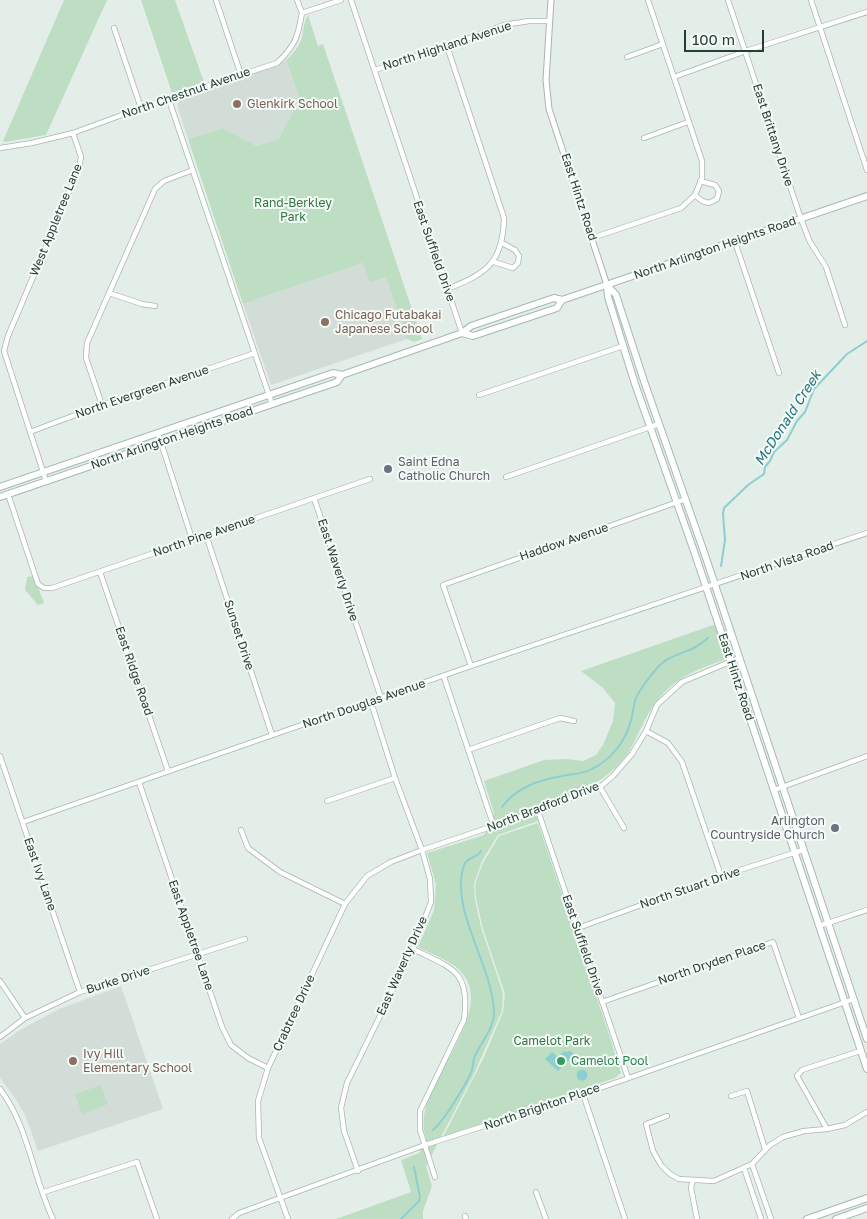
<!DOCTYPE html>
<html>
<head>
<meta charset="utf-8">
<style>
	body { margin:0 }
	#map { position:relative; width:867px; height:1219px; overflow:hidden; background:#e4eee8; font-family:"Golos Text",sans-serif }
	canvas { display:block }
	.scale { position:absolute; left:684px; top:30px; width:80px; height:22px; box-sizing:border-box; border:2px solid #243f35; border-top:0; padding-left:6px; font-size:15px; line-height:18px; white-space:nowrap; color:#243f35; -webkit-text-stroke:4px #f5faf7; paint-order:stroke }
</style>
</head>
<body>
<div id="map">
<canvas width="867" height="1219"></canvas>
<div class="scale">100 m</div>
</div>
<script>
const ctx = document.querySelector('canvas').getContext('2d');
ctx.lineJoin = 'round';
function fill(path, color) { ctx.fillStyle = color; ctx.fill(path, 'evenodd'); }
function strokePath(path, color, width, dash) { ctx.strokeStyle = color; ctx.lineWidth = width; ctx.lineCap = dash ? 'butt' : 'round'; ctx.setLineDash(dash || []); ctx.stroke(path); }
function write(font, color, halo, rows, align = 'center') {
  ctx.font = font + ' "Golos Text",sans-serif'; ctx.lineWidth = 4; ctx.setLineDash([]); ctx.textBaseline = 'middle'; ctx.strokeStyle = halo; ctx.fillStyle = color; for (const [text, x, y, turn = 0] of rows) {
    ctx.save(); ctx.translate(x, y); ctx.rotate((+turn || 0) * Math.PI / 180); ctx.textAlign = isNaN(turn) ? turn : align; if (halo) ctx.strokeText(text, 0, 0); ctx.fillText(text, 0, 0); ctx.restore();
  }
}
const built = new Path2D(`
	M286 60 300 100 278 139 257 146 222 128 188 139 178 108V100L277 65Z
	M363 263 386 277 407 339 271 385 243 304Z
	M121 986 163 1109 38 1151 25 1115 15 1098 0 1078V1044L22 1029 59 1009Z`);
const green = new Path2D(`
	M64 0H107L46 135 5 142 3 141Z
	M141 0H175L204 82 172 93Z
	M308 15 318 46 323 44 422 339 414 342 407 339 386 277 370 282 363 263 243 304 188 139 222 128 257 146 278 139 300 100 286 60C292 55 298 48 301 40 304 31 303 23 308 15Z
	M34 576 44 603 38 605 25 590 27 577Z
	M716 624 727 659C688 672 665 682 645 720 637 734 632 751 620 763 598 787 565 799 534 808L538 821 498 835 482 861 474 884 475 900 481 927 503 993 502 1011 473 1076 426 1166 432 1186 423 1211V1219H336L411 1192 401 1160 419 1153 426 1137C407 1088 508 1010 456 967 445 959 430 953 418 947L434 910 436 884 427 853 484 835 494 813 484 781 544 760 567 759 583 761 596 755 603 745 613 721 615 703 602 687 581 671Z
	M538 823 607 1028 621 1073 615 1078 443 1137 484 1057 503 1012 505 994 483 929 476 898 475 885 478 876 483 863 499 836Z
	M101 1085 108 1104 82 1114 75 1094Z`);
const water = new Path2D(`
	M564 1051 566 1052 571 1051 574 1055 558 1071 545 1059 552 1052 558 1057Z
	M576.5 1075a5.5 5.5 0 1 1 11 0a5.5 5.5 0 1 1-11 0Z`);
const stream = new Path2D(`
	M721 566 725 540 723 514 724 508 748 485 764 474 765 467 770 461 774 452 787 440 797 421 805 412 814 389 847 354 867 341
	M502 807C517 787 539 780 562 776 572 774 583 774 592 769 611 760 626 741 631 720 634 711 633 701 638 694 644 684 658 664 668 659 683 651 694 651 708 638
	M433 1130C446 1118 463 1089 471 1073 473 1068 473 1063 474 1058 480 1043 494 1029 494 1013 493 965 449 910 464 865 467 857 477 858 481 851
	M401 1219 419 1201 420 1197 414 1167`);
const minor = new Path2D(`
	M216 0 241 75
	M297 0 302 13
	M351 0 462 333
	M728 0 801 219 810 242 826 267 845 325
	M811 0 867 170
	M114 28 141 108
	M447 46 504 218C503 263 486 274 447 289
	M627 57 663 44
	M375 70 447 46 504 25 529 21H550
	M674 77 746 51 867 12
	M169 100 272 404
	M644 138 688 122
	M0 148 32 143 73 133 141 108 277 63C295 46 298 37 302 13L341 0
	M695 195 702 201 709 203 717 199 719 191 715 185 700 181
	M592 238 681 208 695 195 702 178V161L648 0
	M735 242 779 373
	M494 262 513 268 518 263 519 256 515 250 502 243
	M109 293 142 304 155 306
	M479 395 623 346
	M102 405 86 358 87 343 155 189 164 181 193 170
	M30 432 102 405 255 353
	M158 433 192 539
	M506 477 659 424
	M46 481 4 351 8 336 79 168 81 157 73 133
	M8 494 38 584 44 588H52L370 479
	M314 498 381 698
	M206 535 272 735
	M100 572 168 771
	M471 666 443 585 686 499
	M444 677 494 827
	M646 731 668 743 682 762 721 876
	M468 750 560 718 574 721
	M0 756 80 992
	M139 782 222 1027 231 1045 248 1058 268 1068
	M600 787 624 828
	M774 790 867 756
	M327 801 395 778
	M538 811 628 1078
	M23 822 471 666 867 533
	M241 830 248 848 280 872 345 904
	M819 926 867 910
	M578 928 721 876 803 850
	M413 949C451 968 471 970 464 1020L420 1111V1130L435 1177
	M0 981 25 1018
	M602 1002 773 942 799 1018
	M0 1037 25 1018 80 992 245 939
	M0 1089C29 1127 33 1178 53 1219
	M583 1094 625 1219
	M731 1096 747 1091 765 1149
	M667 1116 646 1124 653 1151 661 1165 670 1174 679 1179 714 1181 752 1164 770 1145 783 1137 804 1131 827 1129 845 1125 867 1112
	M827 1129 797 1076 802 1070 860 1051
	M752 1164 771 1219
	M744 1168 761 1219
	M358 1171 344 1131 341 1108 347 1083 413 949 431 902 430 879 422 850 395 778 371 702
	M693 1180 691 1188 697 1219
	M44 1192 137 1162 157 1219
	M536 1192 546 1219
	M465 1216 466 1219
	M232 1219 239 1213 425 1145 583 1094 854 999
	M288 1219 259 1138 258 1101 268 1068 345 904 367 876 391 862 422 850 538 811 600 787 613 776 632 754 646 731 657 705 682 682 739 658`);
const tertiary = new Path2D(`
	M551 0 546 80 549 109 607 285`);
const secondary = new Path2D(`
	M607 285 608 297 635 384 695 554 867 1069
	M607 285 616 295 644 381 705 555 867 1039
	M462 333 473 336 557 308 562 300
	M0 487 333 373 342 375
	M0 497 337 382 342 375 462 333 471 326 554 298 562 300 867 196
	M807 1219 867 1198
	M836 1219 867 1208`);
const markers = [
	[237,104,5,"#8d6e63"],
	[325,322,5,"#8d6e63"],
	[388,469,5,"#6b7280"],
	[835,828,5,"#6b7280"],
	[73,1061,5,"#8d6e63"],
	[561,1061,5,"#2e9e5b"]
];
const streetNames = [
	["North Highland Avenue",447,46,-18],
	["North Chestnut Avenue",186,93,-19],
	["East Brittany Drive",773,135,72],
	["East Hintz Road",579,197,72],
	["West Appletree Lane",56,220,-68],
	["North Arlington Heights Road",715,248,-19],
	["East Suffield Drive",434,251,71],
	["North Evergreen Avenue",142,392,-19],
	["North Arlington Heights Road",172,438,-19],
	["North Pine Avenue",204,536,-19],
	["Haddow Avenue",564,542,-19],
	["North Vista Road",787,561,-19],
	["East Waverly Drive",338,570,72],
	["Sunset Drive",239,635,72],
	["East Ridge Road",134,671,71],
	["East Hintz Road",736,677,72],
	["North Douglas Avenue",364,704,-19],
	["North Bradford Drive",543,807,-21],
	["East Ivy Lane",40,874,71],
	["North Stuart Drive",690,888,-19],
	["East Appletree Lane",191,935,71],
	["East Suffield Drive",583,945,71],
	["North Dryden Place",712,963,-19],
	["East Waverly Drive",402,966,-66],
	["Burke Drive",118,980,-18],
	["Crabtree Drive",294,1013,-65],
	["North Brighton Place",542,1107,-19]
];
const educationNames = [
	["Glenkirk School",247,104],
	["Chicago Futabakai",335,315],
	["Japanese School",335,329],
	["Ivy Hill",83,1054],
	["Elementary School",83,1068]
];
const parkNames = [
	["Rand-Berkley",293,203],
	["Park",293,217],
	["Camelot Park",552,1041]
];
const worshipNames = [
	["Saint Edna",398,462],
	["Catholic Church",398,476],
	["Arlington",825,821,"right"],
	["Countryside Church",825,835,"right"]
];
const leisureNames = [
	["Camelot Pool",571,1061]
];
const waterNames = [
	["McDonald Creek",788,418,-57]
];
fill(built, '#d2ddd7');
fill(green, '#bedec3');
fill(water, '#8dced1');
strokePath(stream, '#8dced1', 2);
strokePath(minor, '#a7b6af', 6);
strokePath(tertiary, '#a7b6af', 7);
strokePath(secondary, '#a3b9af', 8);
strokePath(minor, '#fff', 4.5);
strokePath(tertiary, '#fff', 5);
strokePath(secondary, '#fff', 6);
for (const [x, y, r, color] of markers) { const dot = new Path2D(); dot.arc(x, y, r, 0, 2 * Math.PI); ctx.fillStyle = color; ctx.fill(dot); strokePath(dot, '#f5faf7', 2); }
write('12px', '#243f35', '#f5faf7', streetNames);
write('12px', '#785e54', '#f5faf7', educationNames, 'left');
write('12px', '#2e7642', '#f5faf7', parkNames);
write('12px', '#5b616d', '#f5faf7', worshipNames, 'left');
write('12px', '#27864d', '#f5faf7', leisureNames, 'left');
write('italic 14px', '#1e757b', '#f5faf7', waterNames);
</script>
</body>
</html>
